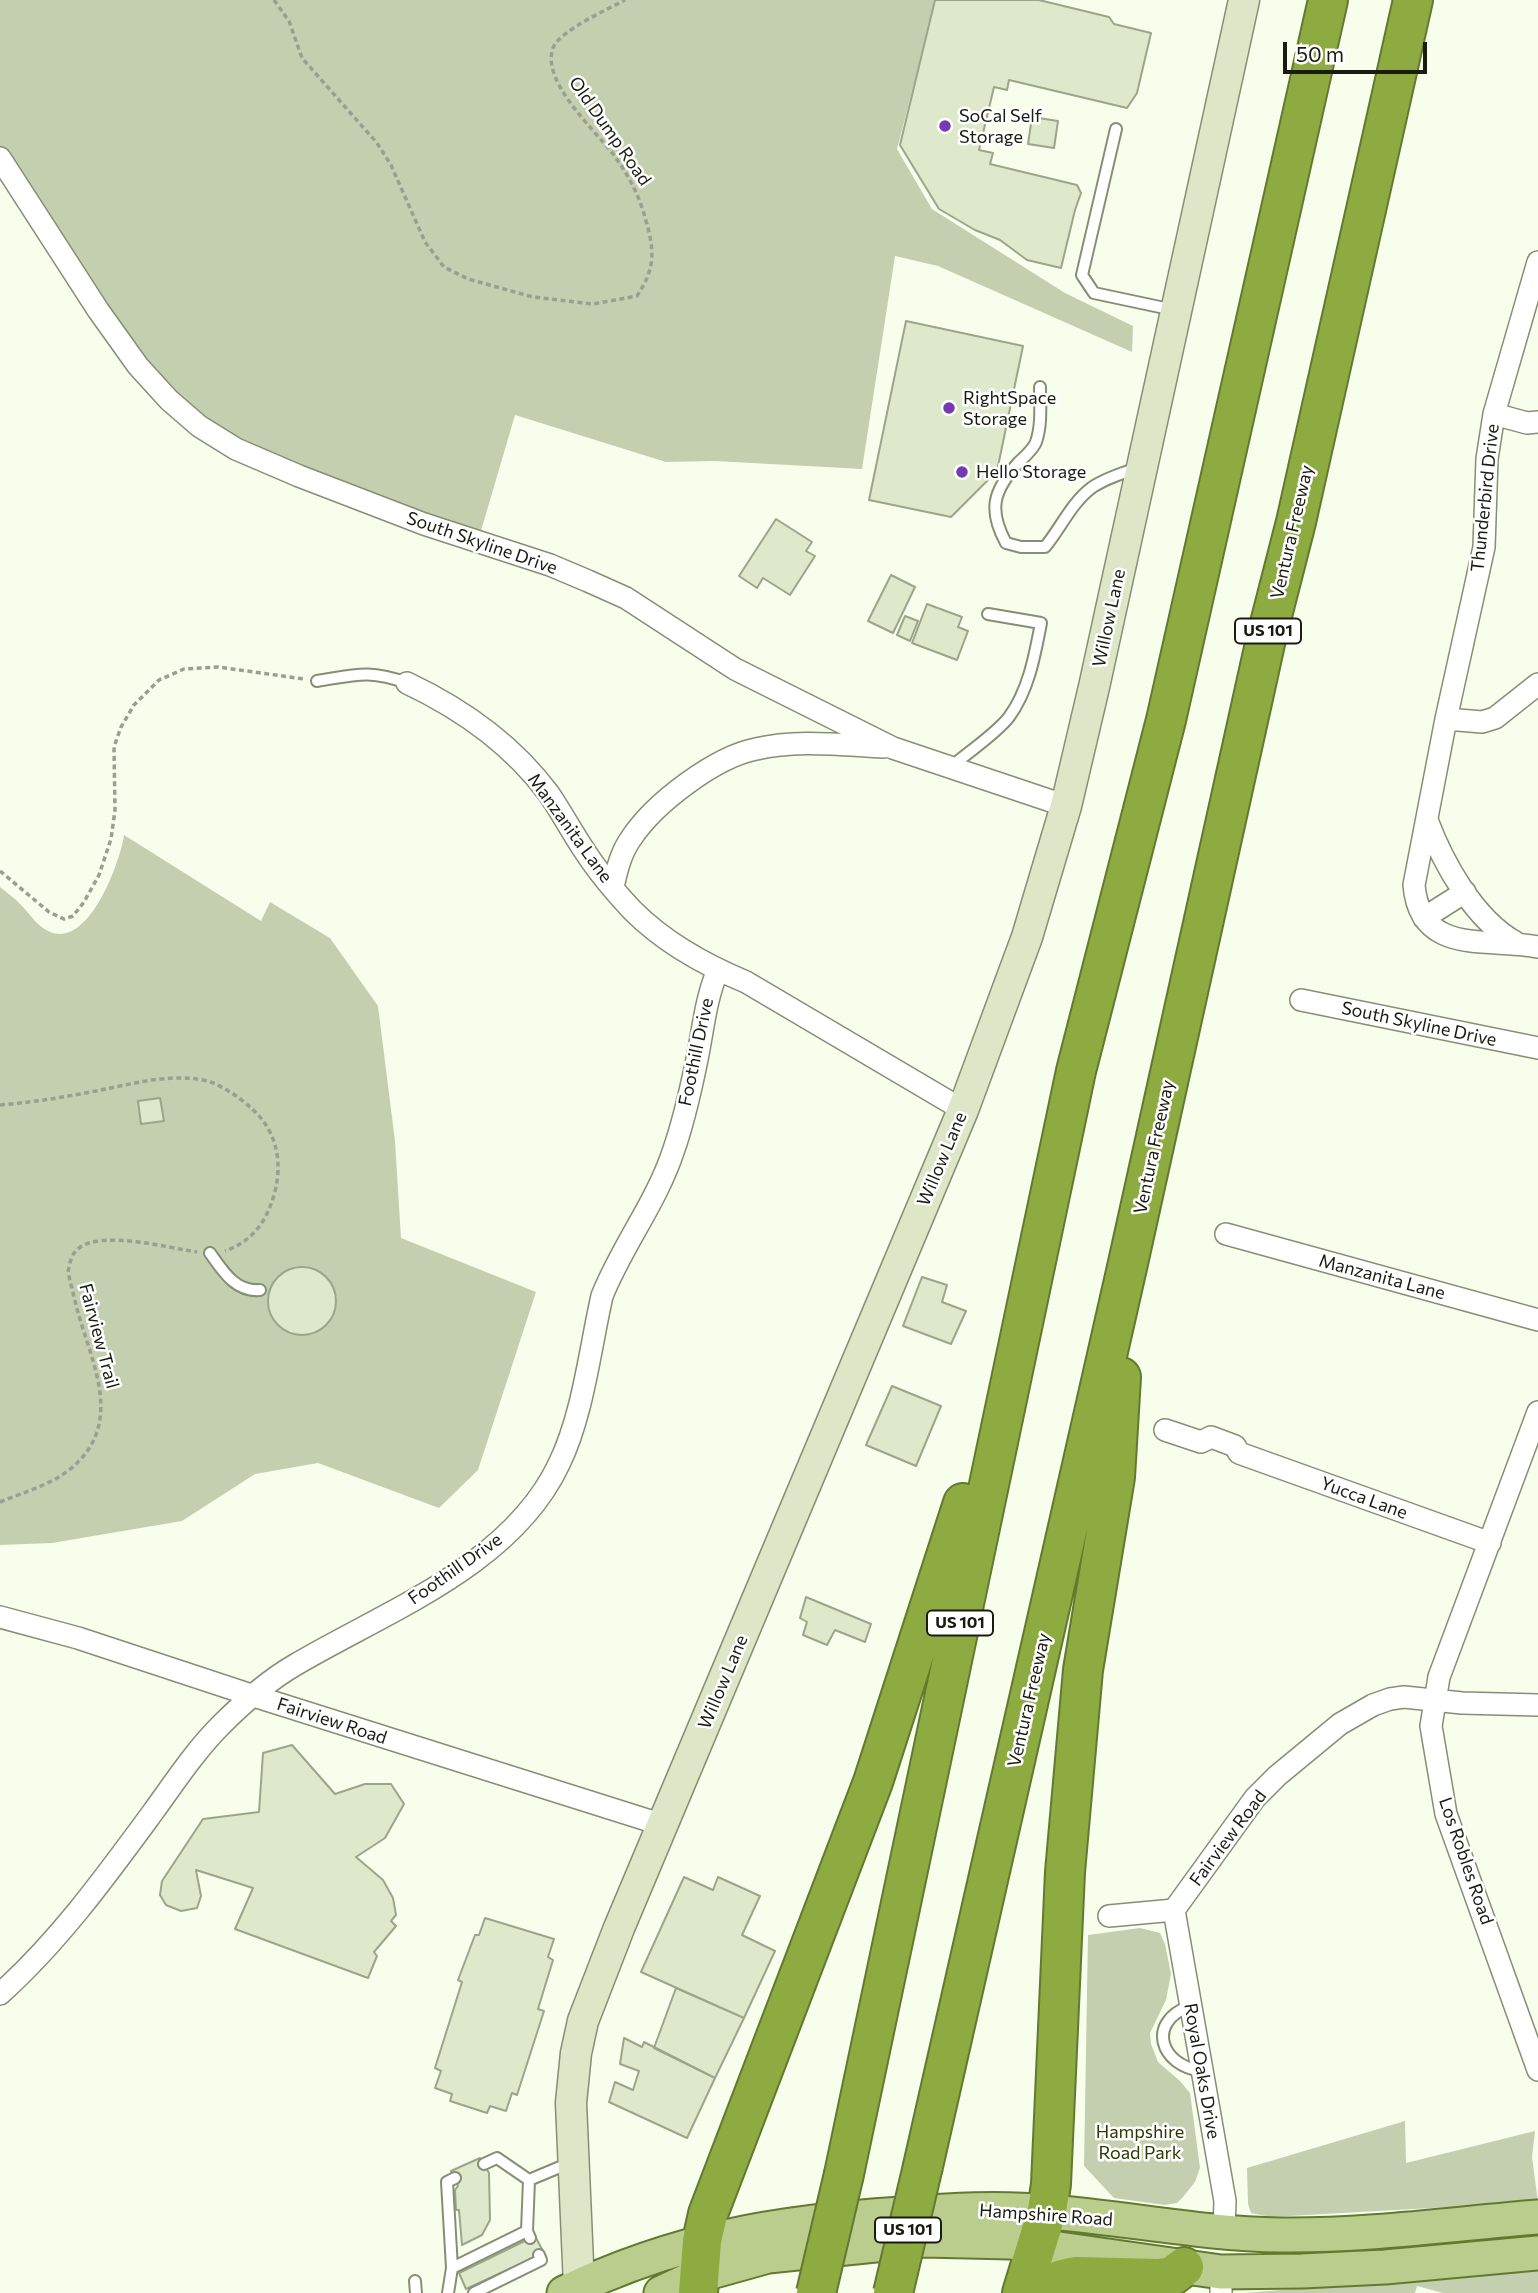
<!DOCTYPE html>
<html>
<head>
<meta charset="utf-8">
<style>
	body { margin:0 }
	#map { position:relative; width:1538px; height:2293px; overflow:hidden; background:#f7feec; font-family:Commissioner,sans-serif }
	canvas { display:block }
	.scale { position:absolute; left:1283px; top:42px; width:144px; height:32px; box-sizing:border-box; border:4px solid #181c11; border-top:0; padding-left:9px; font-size:21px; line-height:24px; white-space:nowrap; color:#181c11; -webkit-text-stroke:5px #fff; paint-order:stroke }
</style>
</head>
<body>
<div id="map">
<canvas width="1538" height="2293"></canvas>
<div class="scale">50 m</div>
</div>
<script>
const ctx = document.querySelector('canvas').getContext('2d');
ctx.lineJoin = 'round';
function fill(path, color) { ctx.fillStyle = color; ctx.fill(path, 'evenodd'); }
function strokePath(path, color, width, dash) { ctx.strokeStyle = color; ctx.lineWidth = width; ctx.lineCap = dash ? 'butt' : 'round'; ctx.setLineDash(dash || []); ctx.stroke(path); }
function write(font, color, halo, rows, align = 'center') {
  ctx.font = font + ' Commissioner,sans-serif'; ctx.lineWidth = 5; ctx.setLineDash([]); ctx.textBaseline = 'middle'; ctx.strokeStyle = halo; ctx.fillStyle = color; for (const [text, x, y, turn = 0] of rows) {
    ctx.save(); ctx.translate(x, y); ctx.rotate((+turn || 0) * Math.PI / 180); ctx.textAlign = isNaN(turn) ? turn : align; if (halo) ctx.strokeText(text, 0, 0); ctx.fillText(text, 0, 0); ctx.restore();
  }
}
const green = new Path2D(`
	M0 0H936L897 149 932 209 1065 293 1133 326 1132 352 938 266 895 256 862 469 715 461 666 462 515 415 478 541 299 476 169 400 0 158Z
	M124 835 261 921 270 902 330 938 378 1006 395 1141 401 1238 536 1292 478 1470 439 1508 318 1463 255 1474 182 1521 52 1543 0 1545V887C7 893 15 898 21 905 30 914 37 926 48 931 88 951 120 863 124 835Z
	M1140 1928 1160 1933 1165 1944 1171 1974 1166 2000 1150 2033 1151 2044 1158 2062 1180 2081 1190 2093 1200 2168 1195 2182 1183 2197 1177 2203 1165 2205 1114 2198 1084 2166 1088 1935Z
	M1405 2121 1406 2163 1535 2131 1532 2157 1538 2202 1271 2217 1251 2213 1248 2204 1247 2168Z
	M1538 2268V2293H1443L1417 2286 1415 2293H1245Z`);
const building = new Path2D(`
	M935 0H1039L1109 17 1114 24 1151 33 1137 93 1127 108 1009 80 1007 90 994 87 979 150 993 153 990 164 1077 185 1081 193 1075 210 1061 268 1027 260 1000 240 975 230 939 209 900 145Z
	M1032 117 1058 121 1054 148 1028 144Z
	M906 321 1023 346 997 471 951 517 869 500Z
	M776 519 812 542 806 551 815 556 790 595 763 578 757 588 739 576Z
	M891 575 915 587 893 633 868 621Z
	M927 604 962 617 958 627 968 631 957 660 912 643Z
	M905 616 918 621 910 641 897 635Z
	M160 1098 164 1121 141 1124 138 1101Z
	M268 1301a34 34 0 1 1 68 0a34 34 0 1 1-68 0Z
	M922 1277 947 1285 942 1302 966 1311 951 1344 903 1326Z
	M892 1386 941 1406 916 1466 866 1445Z
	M806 1597 871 1624 865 1642 835 1630 827 1645 803 1635 807 1622 800 1618Z
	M292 1745 335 1794 365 1784H391L404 1804 385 1838 356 1857 383 1880 393 1898 396 1915 391 1921 396 1926 374 1952 377 1956 368 1978 235 1929 253 1888 196 1870 201 1896 197 1908 181 1911 166 1905 160 1895 162 1881 203 1819 259 1812 263 1753Z
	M684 1877 713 1890 718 1877 760 1896 742 1935 775 1951 744 2018 641 1972Z
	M485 1918 554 1939 548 1957 553 1960 538 2009 544 2011 517 2095 512 2093 506 2111 490 2106 487 2113 450 2101 452 2094 435 2088 441 2071 435 2068 462 1982 458 1980 475 1935H479Z
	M676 1988 744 2018 715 2078 654 2048Z
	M624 2038 642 2047 644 2042 715 2078 687 2138 609 2102 615 2082 633 2090 639 2071 620 2064Z
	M480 2158 489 2173 490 2220 482 2235 462 2245 459 2210H456L455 2190 458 2186 451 2171Z
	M535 2236 544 2253 466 2289 459 2273Z`);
const path = new Path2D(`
	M274 0 289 21 302 58 377 143 391 165 425 242 444 267 468 279 533 297 593 304 637 296C655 269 655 252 646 221 640 197 628 174 613 154 595 130 538 79 554 46 562 30 608 9 625 0
	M0 871 49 912 64 919 73 916 84 902 99 875 111 839 115 810 114 747 121 727 134 705 159 680 184 669 218 667 304 679
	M0 1105C36 1102 71 1096 106 1089 135 1083 167 1075 197 1079 217 1081 238 1096 252 1109 275 1129 282 1158 276 1187 269 1217 256 1240 225 1251
	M0 1502C22 1493 50 1485 69 1470 126 1425 92 1364 77 1309 74 1297 71 1285 68 1272 70 1263 71 1254 79 1248 102 1230 169 1248 197 1252`);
const lane = new Path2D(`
	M1116 129 1082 275 1094 293 1174 310
	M1040 387C1040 405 1042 425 1036 442 1033 450 1024 457 1018 463 993 491 988 510 1006 543L1021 547H1045C1060 529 1071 504 1090 489 1102 479 1122 474 1136 468
	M317 681C355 675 369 669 407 683
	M951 767C968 752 996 734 1009 717 1029 690 1035 654 1041 623L988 614
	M210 1253C223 1271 235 1292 260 1290
	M1190 2006C1146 2022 1160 2066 1202 2071
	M484 2164 497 2158 529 2180
	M529 2180 572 2162
	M527 2231 529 2180
	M452 2268 447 2182 455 2178
	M415 2281 416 2293
	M448 2293 452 2268 527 2231 530 2238
	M474 2293 541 2260 539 2255`);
const street = new Path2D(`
	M0 158 98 310 138 366 169 400 199 426 236 449 299 476 424 524 550 565 588 581 626 598 735 669 893 748 1066 806
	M1538 262 1494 414 1487 459 1484 547 1446 719 1414 885C1420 957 1489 937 1538 947
	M1494 414 1527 423 1538 422
	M407 683C462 709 512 744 549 794 562 813 573 834 586 853 599 873 617 894 633 911 665 943 705 965 746 982L963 1110
	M1446 719 1482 722 1495 718 1538 684
	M1427 820C1443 863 1474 919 1515 942
	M613 887C617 869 621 852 632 837 655 803 715 757 756 749 797 739 842 745 884 747
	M1424 918 1465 892
	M1301 1000 1538 1048
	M1226 1234 1538 1320
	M1538 1412 1439 1677 1431 1726 1446 1814 1538 2070
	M1165 1430 1201 1442 1211 1437 1235 1446 1239 1453 1490 1543
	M0 1617 78 1638 254 1696 663 1825
	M1174 1910 1225 2201 1224 2232
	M1109 1916 1174 1910 1255 1798 1277 1776 1340 1724 1373 1705 1390 1699 1404 1697 1462 1703 1538 1705
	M0 1994C59 1941 106 1876 153 1812 174 1783 195 1751 221 1725 242 1704 269 1680 295 1665 386 1611 511 1566 559 1464 583 1415 590 1349 602 1296 622 1246 656 1203 673 1152 683 1124 690 1093 696 1064 703 1032 705 1000 718 970
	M1221 2293V2272`);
const secondary = new Path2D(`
	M579 2286 571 2103 576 2053 583 2021 619 1928 963 1110 1027 937 1066 806 1094 687 1244 0`);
const primary = new Path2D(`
	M564 2293C676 2239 778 2222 901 2214 950 2210 1000 2207 1049 2212 1126 2218 1203 2234 1280 2235 1366 2236 1453 2224 1538 2217
	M661 2293 700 2275 768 2256 924 2240 1010 2242 1221 2272 1302 2271 1385 2267 1538 2253`);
const highway = new Path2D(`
	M923 2166 1128 1263 1266 639 1296 522 1413 0
	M844 2174 1076 1071 1166 720 1328 0
	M698 2293 702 2241 708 2214 873 1782 963 1503
	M1022 2293 1047 2211 1051 2184 1065 1872 1083 1670 1115 1477 1121 1377
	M1044 2293C1051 2281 1063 2278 1076 2276L1159 2278 1172 2276 1184 2267`);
const highwayBridge = new Path2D(`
	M816 2293 844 2174
	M893 2293 923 2166`);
const markers = [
	[945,126,7,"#753ab0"],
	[949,408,7,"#753ab0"],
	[962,472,7,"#753ab0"]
];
const shields = [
	[1268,631,66],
	[960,1623,66],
	[908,2230,66]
];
const shieldNames = [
	["US 101",1268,631],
	["US 101",960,1623],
	["US 101",908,2230]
];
const poiNames = [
	["SoCal Self",959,116],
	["Storage",959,137],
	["RightSpace",963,398],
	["Storage",963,419],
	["Hello Storage",976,472]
];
const streetNames = [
	["Old Dump Road",610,131,55],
	["Thunderbird Drive",1485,498,-84],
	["Ventura Freeway",1292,532,-77],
	["South Skyline Drive",482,543,19],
	["Willow Lane",1109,618,-78],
	["Manzanita Lane",570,828,54],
	["South Skyline Drive",1419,1024,12],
	["Foothill Drive",696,1052,-78],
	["Ventura Freeway",1154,1147,-78],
	["Willow Lane",942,1159,-67],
	["Manzanita Lane",1382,1277,15],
	["Fairview Trail",99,1336,75],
	["Yucca Lane",1364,1498,20],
	["Foothill Drive",455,1569,-35],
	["Willow Lane",723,1682,-67],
	["Ventura Freeway",1029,1700,-77],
	["Fairview Road",332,1721,18],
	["Fairview Road",1228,1838,-53],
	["Los Robles Road",1466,1861,71],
	["Royal Oaks Drive",1202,2071,80],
	["Hampshire Road",1046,2215,4]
];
const parkNames = [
	["Hampshire",1140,2132],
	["Road Park",1140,2153]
];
fill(green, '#c4cfaf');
fill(building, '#dee9cb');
strokePath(building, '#9ba589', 2);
strokePath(lane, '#858f73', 14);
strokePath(street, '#858f73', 24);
strokePath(secondary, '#858f73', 33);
strokePath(primary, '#647930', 37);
strokePath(highway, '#647930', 42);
strokePath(path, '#9a9f90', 3.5, [5, 3.5]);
strokePath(lane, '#fff', 10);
strokePath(street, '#fff', 21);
strokePath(secondary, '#dde6c6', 30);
strokePath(primary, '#bbcd8d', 33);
strokePath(highway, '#8dab41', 38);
strokePath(highwayBridge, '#647930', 42, []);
strokePath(highwayBridge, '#8dab41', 38);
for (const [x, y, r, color] of markers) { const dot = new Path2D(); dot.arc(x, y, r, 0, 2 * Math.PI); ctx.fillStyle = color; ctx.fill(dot); strokePath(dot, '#fff', 2.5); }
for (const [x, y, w] of shields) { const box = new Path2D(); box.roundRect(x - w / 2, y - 12.5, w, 25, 5); ctx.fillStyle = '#fff'; ctx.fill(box); strokePath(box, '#181c11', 2); }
write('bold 16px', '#181c11', null, shieldNames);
write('18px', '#181c11', '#fff', poiNames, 'left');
write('18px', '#181c11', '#fff', streetNames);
write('18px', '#2c3903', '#fff', parkNames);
</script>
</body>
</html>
